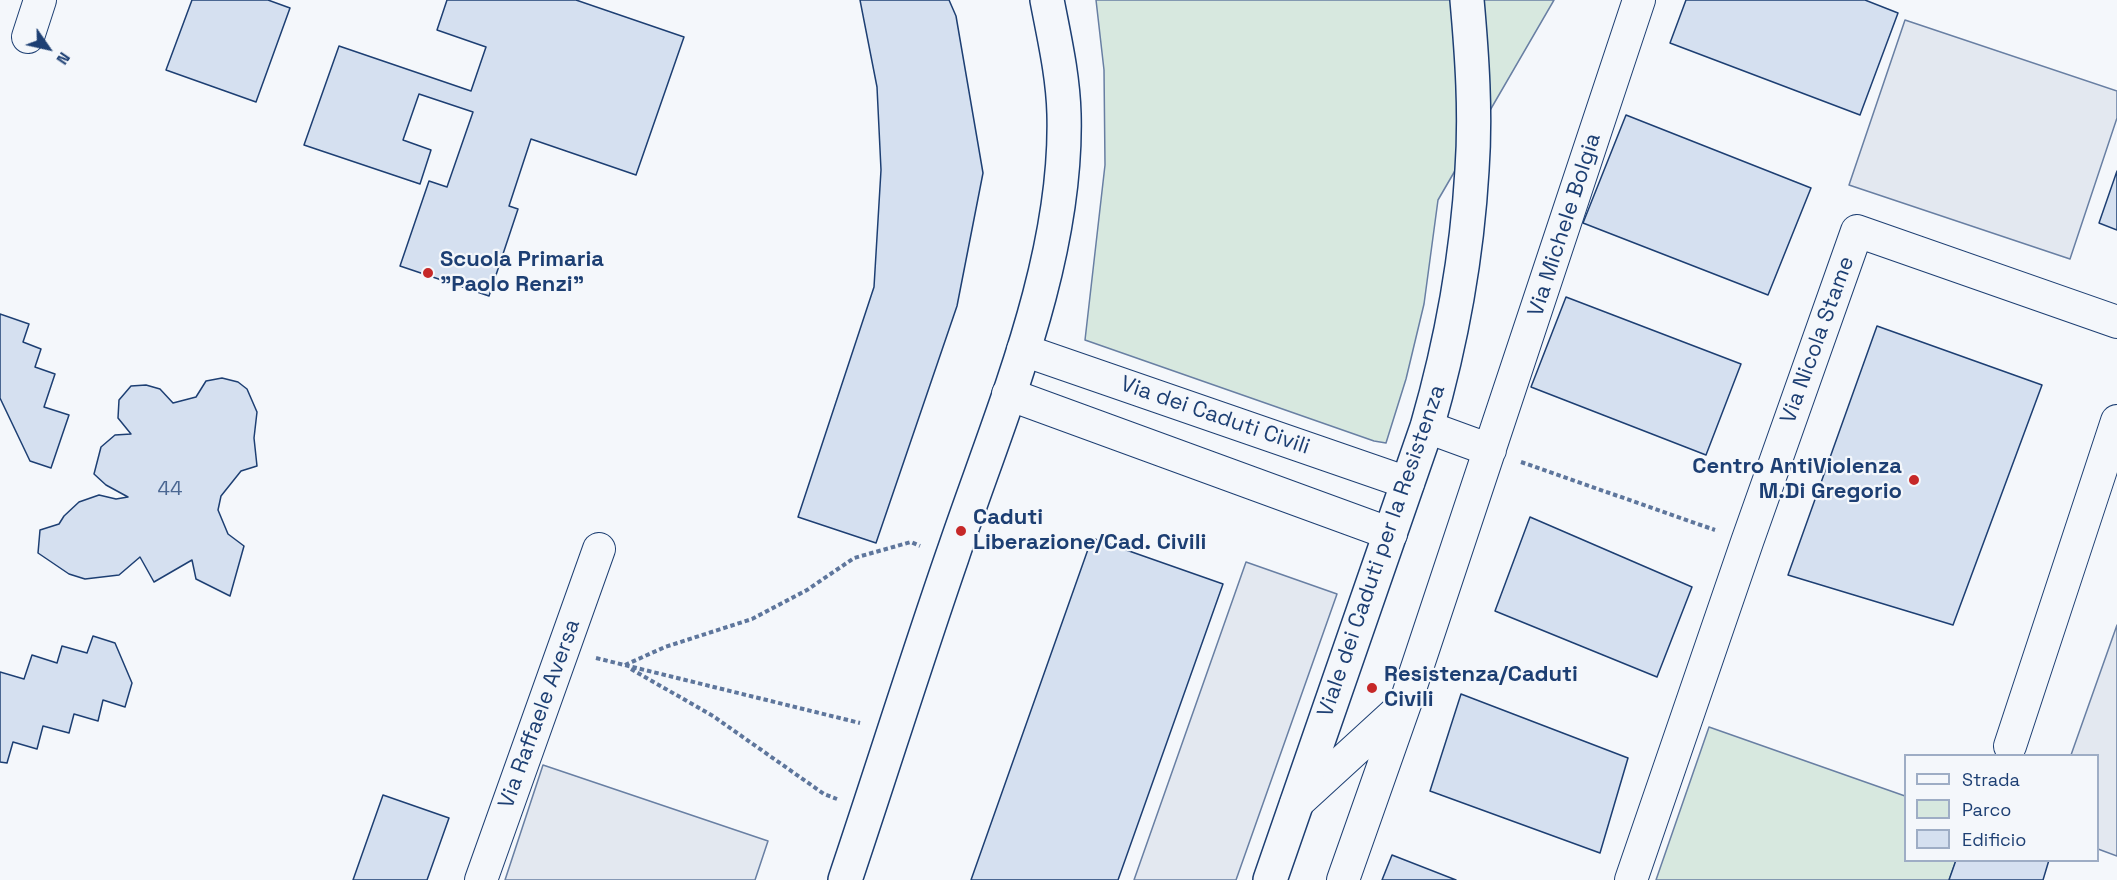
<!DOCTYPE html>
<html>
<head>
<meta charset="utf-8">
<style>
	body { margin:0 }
	#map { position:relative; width:2117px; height:880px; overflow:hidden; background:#f4f7fb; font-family:"Space Grotesk",sans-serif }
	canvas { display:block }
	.legend { position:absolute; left:1904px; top:754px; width:195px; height:108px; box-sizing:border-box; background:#f4f7fb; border:2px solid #9eadc5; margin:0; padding:8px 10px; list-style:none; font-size:18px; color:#1d3f73 }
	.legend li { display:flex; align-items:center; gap:12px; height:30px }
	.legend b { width:30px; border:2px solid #9eadc5 }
	.north { position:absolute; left:18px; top:18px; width:60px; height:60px; -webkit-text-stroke:4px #f4f7fb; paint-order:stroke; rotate:124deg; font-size:16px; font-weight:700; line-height:24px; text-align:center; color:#1d3f73 }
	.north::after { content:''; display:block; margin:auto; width:21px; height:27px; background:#1d3f73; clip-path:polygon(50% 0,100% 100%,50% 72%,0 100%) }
</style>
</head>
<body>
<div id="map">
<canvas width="2117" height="880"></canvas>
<ul class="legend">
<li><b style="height:8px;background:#f4f7fb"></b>Strada</li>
<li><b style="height:16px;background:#d7e8df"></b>Parco</li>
<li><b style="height:16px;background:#d5e0f0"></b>Edificio</li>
</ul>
<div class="north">N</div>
</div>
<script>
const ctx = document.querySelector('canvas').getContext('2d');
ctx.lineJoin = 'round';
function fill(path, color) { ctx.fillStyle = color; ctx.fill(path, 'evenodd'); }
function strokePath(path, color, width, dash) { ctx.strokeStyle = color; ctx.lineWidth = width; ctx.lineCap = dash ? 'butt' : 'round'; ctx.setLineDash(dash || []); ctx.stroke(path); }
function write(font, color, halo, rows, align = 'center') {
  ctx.font = font + ' "Space Grotesk",sans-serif'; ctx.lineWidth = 4.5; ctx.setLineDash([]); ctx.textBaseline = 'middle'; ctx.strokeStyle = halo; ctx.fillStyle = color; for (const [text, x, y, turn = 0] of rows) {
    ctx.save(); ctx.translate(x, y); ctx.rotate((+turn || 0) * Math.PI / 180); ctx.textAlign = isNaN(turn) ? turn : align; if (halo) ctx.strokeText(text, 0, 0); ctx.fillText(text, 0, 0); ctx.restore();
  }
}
const green = new Path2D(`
	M1096 0H1554L1438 200 1424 304 1406 379 1386 443 1374 441 1085 340 1105 165 1104 70Z
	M1709 727 1905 796 1906 860 1956 861 1949 880H1656Z`);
const parking = new Path2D(`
	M1905 20 2117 91V118L2070 259 1849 185Z
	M1246 562 1337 594 1236 880H1134Z
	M2117 625V856L2098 849V756L2071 755Z
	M543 765 768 841 755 880H505Z`);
const building = new Path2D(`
	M192 0H268L290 8 256 102 166 70Z
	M447 0H576L684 37 636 175 531 139 509 206 518 209 489 296 400 266 429 181 447 187 473 112 419 94 403 140 431 150 420 184 304 145 339 46 471 91 486 47 437 30Z
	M860 0H949L956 16 983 173 957 306 876 543 798 517 874 287 881 170 877 87Z
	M1686 0H1865L1898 13 1860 115 1670 43Z
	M1626 115 1811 188 1768 295 1583 223Z
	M2117 171V230L2099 223Z
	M1566 297 1741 364 1706 455 1531 387Z
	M0 314 29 324 23 342 41 349 35 367 55 374 44 407 69 415 51 468 30 461 0 398Z
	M1877 326 2042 385 1953 625 1788 575Z
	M222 378 238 382 247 389 257 412 254 438 257 466 241 471 221 496 218 510 228 534 244 546 230 596 196 579 192 560 154 582 140 557 119 575 85 579 69 574 38 553 40 530 59 524 64 516 79 502 99 495 116 499 128 497 106 485 94 474 101 447 115 435 131 434 118 418 119 400 131 386 146 385 160 389 173 403 196 397 206 381Z
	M1530 517 1692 587 1657 677 1495 611Z
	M1092 538 1223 584 1118 880H971Z
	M93 636 115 643 132 683 125 707 103 700 98 721 74 714 69 733 43 726 37 749 13 742 7 763 0 762V672L24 679 32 655 57 663 62 646 87 653Z
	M1461 694 1628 758 1600 853 1430 791Z
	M383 795 449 818 427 880H353Z
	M1392 855 1456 880H1382Z
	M1956 860H2049L2043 880H1949Z`);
const path = new Path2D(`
	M1521 462 1715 530
	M596 658 860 723
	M625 665 665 647 752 619 807 590 854 558 911 542 920 546
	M631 669 713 716 824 794 837 799`);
const minor = new Path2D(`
	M28 37 40 0
	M1023 350 1408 483
	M1008 394 1391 534
	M1427 427 1490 450
	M2010 746 2117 421
	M1296 804 1402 707
	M481 880 599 549
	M1343 880 1405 704 1639 0
	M1631 880 1747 542 1857 231 2117 322`);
const tertiary = new Path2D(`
	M845 880C881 773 915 664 952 557 999 417 1068 263 1064 114 1063 75 1054 37 1047 0
	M1270 880 1427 427C1451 344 1467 256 1472 170 1476 113 1472 56 1467 0`);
const markers = [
	[428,273,6,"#c62828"],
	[1914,480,6,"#c62828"],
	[961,531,6,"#c62828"],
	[1372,688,6,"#c62828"]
];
const numberNames = [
	["44",170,490]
];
const streetNames = [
	["Via Michele Bolgia",1565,225,-72],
	["Via Nicola Stame",1818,340,-70],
	["Via dei Caduti Civili",1215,416,19],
	["Viale dei Caduti per la Resistenza",1382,551,-71],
	["Via Raffaele Aversa",540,714,-70]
];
const poiNames = [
	["Scuola Primaria",440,260],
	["\"Paolo Renzi\"",440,285],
	["Centro AntiViolenza",1902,467,"right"],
	["M.Di Gregorio",1902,492,"right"],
	["Caduti",973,518],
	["Liberazione/Cad. Civili",973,543],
	["Resistenza/Caduti",1384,675],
	["Civili",1384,700]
];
fill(green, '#d7e8df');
strokePath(green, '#687fa3', 1.5);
fill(parking, '#e3e8f0');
strokePath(parking, '#687fa3', 1.5);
fill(building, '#d5e0f0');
strokePath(building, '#1d3f73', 1.5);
strokePath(minor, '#1d3f73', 34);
strokePath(tertiary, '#1d3f73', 36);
strokePath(path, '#5e769c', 4, [4.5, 3]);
strokePath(minor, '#f4f7fb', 32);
strokePath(tertiary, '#f4f7fb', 33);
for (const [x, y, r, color] of markers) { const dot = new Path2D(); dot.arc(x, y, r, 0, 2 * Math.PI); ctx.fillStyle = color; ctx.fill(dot); strokePath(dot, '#f4f7fb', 2); }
write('20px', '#4b6792', null, numberNames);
write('22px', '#1d3f73', '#f4f7fb', streetNames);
write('bold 22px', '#1d3f73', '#f4f7fb', poiNames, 'left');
</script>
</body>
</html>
